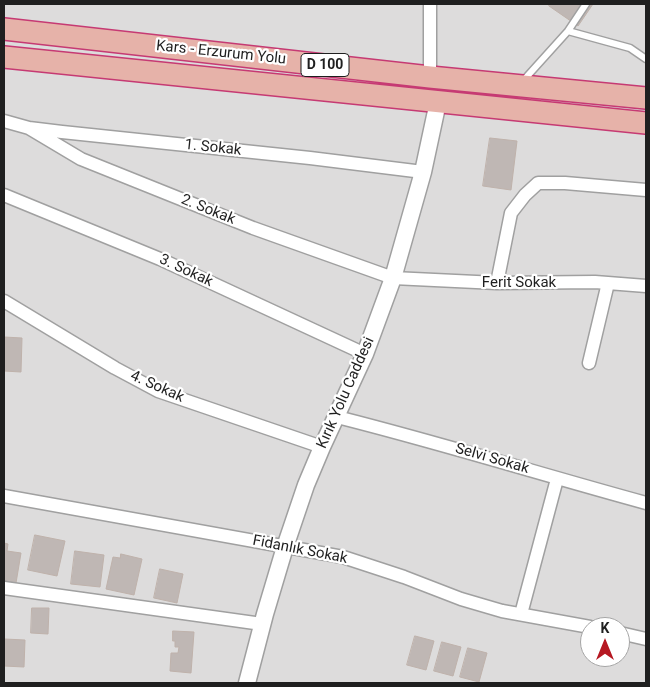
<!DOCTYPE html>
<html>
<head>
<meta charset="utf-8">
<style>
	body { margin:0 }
	#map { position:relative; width:650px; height:687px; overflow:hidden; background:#efebe7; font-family:Roboto,sans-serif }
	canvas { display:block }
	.frame { position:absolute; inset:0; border:5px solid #1f1f1f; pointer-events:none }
	.north { position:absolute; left:580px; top:617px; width:50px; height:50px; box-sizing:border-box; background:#fff; border:1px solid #a5a5a5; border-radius:50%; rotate:0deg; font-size:14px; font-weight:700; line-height:20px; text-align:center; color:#1f1f1f }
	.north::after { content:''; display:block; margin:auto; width:18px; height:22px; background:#b61822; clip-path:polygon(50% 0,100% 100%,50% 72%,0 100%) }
</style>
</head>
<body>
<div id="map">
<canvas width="650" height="687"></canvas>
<div class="frame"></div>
<div class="north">K</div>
</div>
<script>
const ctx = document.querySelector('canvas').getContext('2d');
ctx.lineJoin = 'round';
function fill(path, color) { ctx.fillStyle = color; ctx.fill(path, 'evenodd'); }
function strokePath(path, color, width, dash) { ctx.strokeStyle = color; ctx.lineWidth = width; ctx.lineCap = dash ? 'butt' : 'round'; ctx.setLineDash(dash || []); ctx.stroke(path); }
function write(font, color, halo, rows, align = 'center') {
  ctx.font = font + ' Roboto,sans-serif'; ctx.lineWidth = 4.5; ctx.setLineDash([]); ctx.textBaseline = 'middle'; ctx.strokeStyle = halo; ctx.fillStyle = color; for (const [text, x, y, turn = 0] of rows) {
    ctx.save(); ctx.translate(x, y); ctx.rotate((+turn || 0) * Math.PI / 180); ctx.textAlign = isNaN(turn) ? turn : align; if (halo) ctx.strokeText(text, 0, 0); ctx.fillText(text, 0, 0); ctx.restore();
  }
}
const residential = new Path2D(`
	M4 4H646V683H4ZM590 627H620V657H590Z`);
const building = new Path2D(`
	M550 4H593L578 26 549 6Z
	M490 138 517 141 511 190 483 186Z
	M4 337 22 338 21 372 4 371Z
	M35 535 65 541 57 576 28 570Z
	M4 543 8 544 7 551 21 553 16 583 4 581Z
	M75 551 104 555 100 587 71 584Z
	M121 554 142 559 134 595 106 589 113 557 120 558Z
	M160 569 183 574 177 603 154 598Z
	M32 608H49L48 634 31 633Z
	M173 631 194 632 191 673 170 671 171 653H178L179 647H175V641H173Z
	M415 636 434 641 426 670 407 665Z
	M4 639 25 640 24 667 4 666Z
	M442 642 461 647 453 676 434 671Z
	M468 648 487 653 479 682 460 677Z`);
const service = new Path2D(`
	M568 31 630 48 646 59
	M522 82 568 31 586 4`);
const minor = new Path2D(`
	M430 4V77
	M4 121 29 128 62 132 310 158 423 172
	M29 128 81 159 253 228 393 278 497 283 595 282 646 286
	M4 195 160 259 365 354
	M497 283 511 213 525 195 538 183H565L646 190
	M4 301 115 368 158 391 322 447
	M589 363 608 283
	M337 417C441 443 543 475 646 503
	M4 496 343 557 404 577 461 599 502 611 590 627
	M4 588 262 624
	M521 614 557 479
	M620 633 646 639`);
const tertiary = new Path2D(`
	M247 683 265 614 285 547 306 485 322 447 365 354 393 278 423 172 438 102`);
const trunk = new Path2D(`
	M4 29 430 77 646 98
	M4 57 646 123`);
const shields = [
	[325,65,48]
];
const shieldNames = [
	["D 100",325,65]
];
const streetNames = [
	["Kars - Erzurum Yolu",221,53,6],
	["1. Sokak",213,148,6],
	["2. Sokak",208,210,22],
	["3. Sokak",186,271,25],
	["Ferit Sokak",519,283],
	["4. Sokak",157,387,24],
	["Kırık Yolu Caddesi",346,393,-66],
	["Selvi Sokak",492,459,16],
	["Fidanlık Sokak",300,550,11]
];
fill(residential, '#dddcdc');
fill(building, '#bfb7b4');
strokePath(building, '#bfb2ab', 1);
strokePath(service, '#a0a0a0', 9);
strokePath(minor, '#a0a0a0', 15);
strokePath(tertiary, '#a0a0a0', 19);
strokePath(trunk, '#c63a73', 24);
strokePath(service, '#fff', 6);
strokePath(minor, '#fff', 12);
strokePath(tertiary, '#fff', 16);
strokePath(trunk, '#e6b2a9', 21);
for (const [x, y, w] of shields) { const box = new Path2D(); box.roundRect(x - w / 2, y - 11.5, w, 23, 4); ctx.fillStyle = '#fff'; ctx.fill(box); strokePath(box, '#1f1f1f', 1); }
write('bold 14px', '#1f1f1f', null, shieldNames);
write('15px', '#1f1f1f', '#fff', streetNames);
</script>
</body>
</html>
